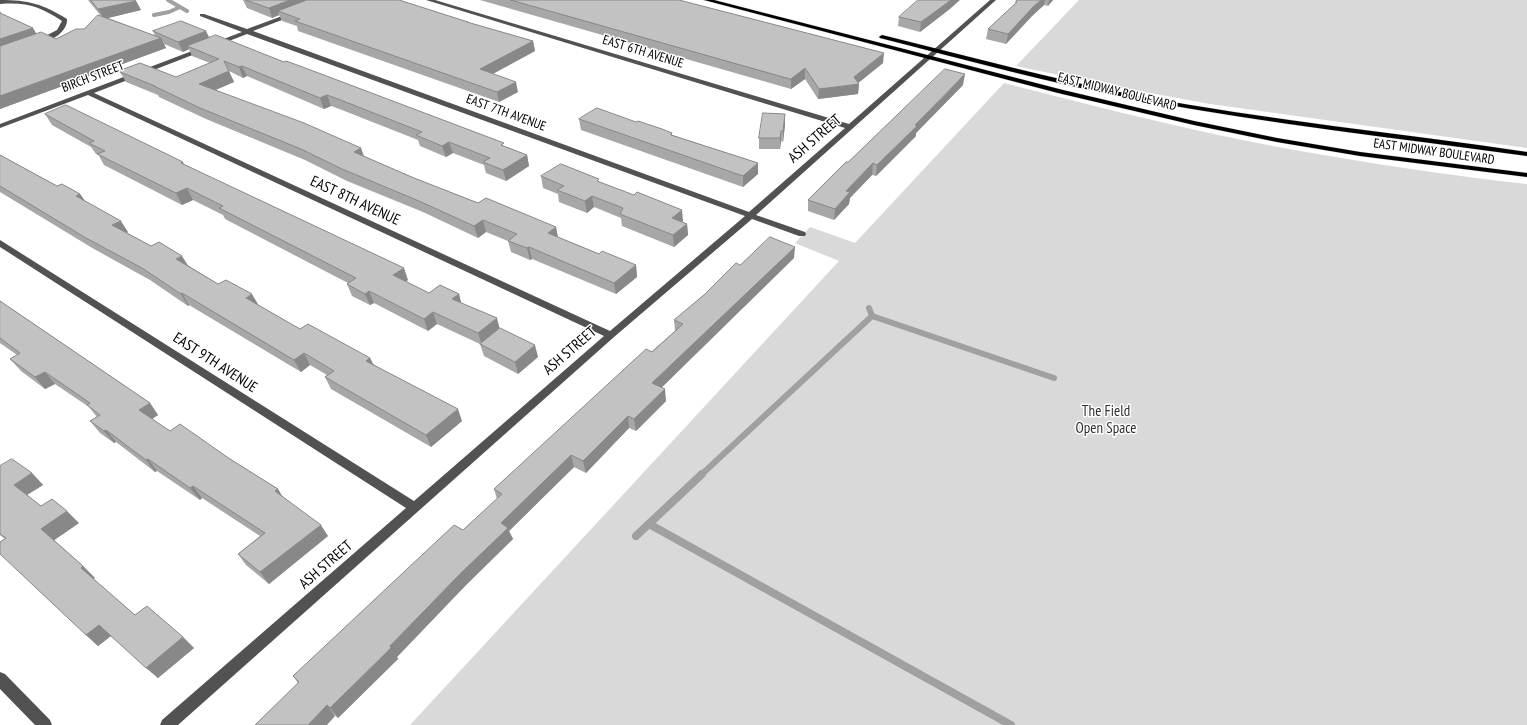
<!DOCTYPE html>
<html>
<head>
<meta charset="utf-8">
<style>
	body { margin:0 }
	canvas { display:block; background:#fff }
</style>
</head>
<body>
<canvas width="1527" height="725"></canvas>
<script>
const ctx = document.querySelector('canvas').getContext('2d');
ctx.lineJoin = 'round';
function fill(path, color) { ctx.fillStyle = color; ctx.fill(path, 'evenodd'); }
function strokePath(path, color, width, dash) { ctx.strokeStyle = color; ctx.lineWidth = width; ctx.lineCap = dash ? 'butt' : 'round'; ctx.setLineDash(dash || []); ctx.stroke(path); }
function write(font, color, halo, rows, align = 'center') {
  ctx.font = font + ' "PT Sans Narrow",sans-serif'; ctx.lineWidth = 3; ctx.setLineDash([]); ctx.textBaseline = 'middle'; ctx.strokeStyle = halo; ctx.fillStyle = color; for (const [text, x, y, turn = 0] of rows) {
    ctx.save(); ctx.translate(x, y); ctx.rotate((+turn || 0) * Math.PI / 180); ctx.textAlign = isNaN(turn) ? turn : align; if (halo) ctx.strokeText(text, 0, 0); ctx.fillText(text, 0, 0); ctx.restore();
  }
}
const green = new Path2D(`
	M1079 0H1527V148L1210 104 1106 85 1016 66Z
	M1004 83C1095 106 1186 130 1278 147 1361 162 1444 175 1527 184V725H410L839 261 795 243 810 227 855 243Z`);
const streamFar2 = new Path2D(`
	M168 0 187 11
	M154 15 169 12 180 7`);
const streamFar1 = new Path2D(`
	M869 308 872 316
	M701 475 872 316 1054 378`);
const stream = new Path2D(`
	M649 524 1011 725
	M636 536 702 474`);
const minor = new Path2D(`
	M0 0C29 0 43 4 67 19 68 32 50 43 38 42V40L57 30 62 21C39 6 27 2 0 4Z
	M426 0H435L849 124 990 0H996L756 215 805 232 806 234 805 236H799L752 219 614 337 178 725H160L162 720 406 508 0 247V240L414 501 604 336 88 95 0 128V124L242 32 200 16V14H204L247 29 293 12 295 13V15L253 31 749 212 845 128ZM247 34 745 216 610 331 94 93Z
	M0 672 5 674 50 720 52 725H35L0 689Z`);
const major = new Path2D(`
	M704 0H714L1063 90 1194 121 1277 138 1360 152 1527 173V177L1360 156 1277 142 1194 125 1058 93Z
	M882 35C967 56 1052 79 1139 96 1267 120 1398 133 1527 152V156C1398 138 1269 124 1141 100 1053 84 966 60 880 38L879 37Z`);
const wall = new Path2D(`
	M88 0H135L136 1 141 10 108 18 155 36 153 31 209 37 284 62 527 155 529 166 506 181 486 173 484 165 453 153 446 157 420 146 418 140 342 110 331 106 324 109 247 76 243 78 229 71 234 82 215 90 361 148 363 156 414 178 478 203 556 227 558 237 599 254 636 265 637 277 616 294 532 259 530 260 511 252 508 241 486 232 478 238 423 212 347 181 305 160 206 119 159 97 158 95 126 82 120 72 176 77 210 63 192 56 189 49 183 52 164 44 166 48 0 109V11L2 14 36 34 56 39 84 29 101 16Z
	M243 0H399L468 23 533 41 535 51 493 74 518 92 499 102 298 31 297 26 282 21 279 15 272 18 247 8Z
	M480 0H679L883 63 858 83 859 84 858 94 818 99 805 79 791 89Z
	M1017 0H1053L1048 6 1044 5 1032 16 1006 44 986 39 988 29 1015 4Z
	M951 8 920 32 898 26 899 17Z
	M963 85 916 133V136L876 176 872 175 850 198 849 204 834 220 808 211V200L848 162Z
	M45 114 183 162 184 164 408 280 406 282 429 293 459 294 461 303 500 329 538 357 518 374 484 356 480 344 437 324 428 331 374 303 370 305 352 296 347 284 348 283 225 219 223 215 193 200 182 205 104 165 98 154H96L91 147 52 125Z
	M785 114V125L783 142 781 141 780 149H759V138Z
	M579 119 636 122 672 133V135L758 163V174L743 187 581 130Z
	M0 155 57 186 80 194 84 200 128 232 127 233 189 266 218 284 258 305 300 329 370 358 373 364 462 421 431 447 331 389 325 377 327 375 310 365 301 372 189 305 188 306 150 280 94 249 0 192Z
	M541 176 600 182 683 221 682 222 687 224 688 235 674 247 622 226 621 218 594 207 587 213 559 202 558 194 543 188Z
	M794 258 662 387 666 401 636 431 629 428 586 473 574 467 509 531 513 539 466 585 397 657 398 659 338 718 298 683 293 676 463 530 497 499 494 489 675 331 674 320 740 265Z
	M0 301 150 403 158 415 152 419 170 431 230 459 278 489 282 496 328 536 269 584 246 565 238 554 260 536 202 498 200 500 157 471 155 472 116 442 114 443 100 433 90 421 97 417 89 407 55 384 45 389 21 371 10 359 17 355 0 343Z
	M0 466 32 473 43 485 27 495 41 506 79 523 54 540 83 566 95 578 93 579 135 615 183 637 194 648 158 678 111 636 98 646 86 635 5 539 0 535Z`);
const shadedWall = new Path2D(`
	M290 0H319L278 11 279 15 272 18 269 8Z
	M951 0H960L951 8 920 32 921 22Z
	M1041 0H1045L1044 5 1032 16 1006 44 1008 34 1034 6Z
	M1049 0H1053L1048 6Z
	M136 1 141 10 104 19 98 9Z
	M33 28 39 38 0 51V39Z
	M206 31 211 41 187 46 189 49 183 52 178 42Z
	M161 38 166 48 0 109V96Z
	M533 41 535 51 483 79 480 69Z
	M884 53 883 63 857 84H859L858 94 818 99 819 89 854 77Z
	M224 61 234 82 204 95 199 84Z
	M242 66 247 76 243 78 239 67Z
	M805 68V79L791 89V79Z
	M965 74 963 85 916 133V136L876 176 877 165Z
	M516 82 518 92 499 102 497 92Z
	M327 95 331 106 324 109 320 98Z
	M785 114V125L783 142V131Z
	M781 131V141L780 149V138Z
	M449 142 453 153 446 157 442 146Z
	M361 148 365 159 354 152Z
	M527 155 529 166 506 181 503 170Z
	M758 163V174L743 187V176Z
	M873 163 872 175 850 198 849 204 834 220 835 209 846 191Z
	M187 188 193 200 182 205 176 193Z
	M80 194 88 205 76 196Z
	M592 196 594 207 587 213 585 201Z
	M682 210 683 221 673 229 672 218Z
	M483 220 486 232 478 238 474 226Z
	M121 221 128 232 120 237 112 225Z
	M687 224 688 235 674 247 673 235Z
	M556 227 558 239 548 233Z
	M529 247 532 259 530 260 527 248Z
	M795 247 794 258 654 395 652 383Z
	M182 256 189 267 176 259Z
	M636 265 637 277 616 294 614 283Z
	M404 268 408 280 398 287 393 275Z
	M369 291 374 303 370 305 365 294Z
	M182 293 189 305 188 306 181 294Z
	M252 294 259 306 246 298Z
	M459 294 462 306 452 299Z
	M433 312 437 324 428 331 424 319Z
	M497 318 500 330 482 345 478 333Z
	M535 345 538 357 518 374 515 362Z
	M304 353 310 365 301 372 294 360Z
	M370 358 376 370 366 361Z
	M45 372 55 384 45 389 35 377Z
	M665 389 666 401 636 431 634 419Z
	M150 403 158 415 148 422 139 410Z
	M458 409 462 421 431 447 426 435Z
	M628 416 629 428 586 473 583 461Z
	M106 430 116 442 114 443 104 431Z
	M571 455 574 467 509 531 513 539 466 585 397 657 398 659 338 718 330 708 390 646 501 523Z
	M148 459 157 471 155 472 146 460Z
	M32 473 43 485 25 496 14 485Z
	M193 486 202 498 200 500 190 488Z
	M278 489 285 501 275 491Z
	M67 511 79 523 53 541 41 529Z
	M321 525 328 536 269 584 260 572Z
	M83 566 95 578 93 579 81 568Z
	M99 625 111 636 98 646 86 635Z
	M183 637 194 648 158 678 146 668Z
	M327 705 335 716 327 725H308Z`);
const building = new Path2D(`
	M91 0H135L136 1 98 9Z
	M246 0H290L269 8Z
	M307 0H399L468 22H467L533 41 480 69 516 82 497 92 295 21 300 19 278 11Z
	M511 0H679L884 53 854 77 859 84 819 89 805 68 791 79Z
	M918 0H951L921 22 899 17Z
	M1017 0H1041L1034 6 1008 34 988 29 1017 2H1016Z
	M0 13 33 28 0 39Z
	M98 15 161 38 0 96V46L41 32 56 39 76 29H84Z
	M181 21 206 31 178 42 153 31Z
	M216 35 284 62 286 61 300 66 504 143 501 145 527 155 503 170 483 162 490 158 449 142 442 146 416 135 422 132 338 99 327 95 320 98 242 66 239 67 224 61 229 71 199 84 304 123 361 148 354 152 414 178 478 203 486 198 556 227 548 233 599 254 602 251 636 265 614 283 529 247 527 248 508 241 517 234 483 220 474 226 419 201 342 169 301 149 200 108 154 86H155L120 72 121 70 140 63 176 77 219 59 187 46Z
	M945 69 965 74 915 125 917 126 877 165 873 163 846 191 850 192 835 209 808 200 846 162H848Z
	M66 105 183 162 181 163 404 268 393 275 429 293 440 285 459 294 452 299 497 318 478 333 433 312 424 319 369 291 365 294 347 284 356 278 219 208 223 206 187 188 176 193 97 154 105 151 89 143 94 141 45 114Z
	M597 108 636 122 638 121 662 129 672 133 671 135 758 163 743 176 579 119Z
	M763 113 785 114 783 131H781L780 138H759Z
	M0 155 57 186 62 184 80 194 76 196 121 221 112 225 151 246 159 242 182 256 176 259 218 284 226 280 252 294 246 298 300 329 308 324 370 358 366 361 458 409 426 435 325 377 334 371 304 353 294 360 182 293 181 294 142 268 86 238 0 186Z
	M561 164 599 179 597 181 634 195 637 192 682 210 672 218 687 224 673 235 620 214 623 208 592 196 585 201 557 190 564 186 541 176Z
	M770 237 795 247 652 383 665 389 634 419 628 416 583 461 571 455 501 523 508 528 461 573 390 646 391 648 330 708 327 705 308 725H255L299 682 293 676 454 525 463 530 502 494 494 489 646 349 652 352 683 324 674 320 705 294 736 263 740 265Z
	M0 301 150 403 139 410 170 431 180 424 230 459 278 489 275 491 321 525 260 572 238 554 265 533 193 486 190 488 148 459 146 460 106 430 104 431 90 421 100 415 87 405 90 403 45 372 35 377 10 359 20 353 0 338Z
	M500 328 535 345 515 362 480 344Z
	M12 459 32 473 14 485 41 506 52 499 67 511 41 529 83 566 81 568 135 615 147 606 183 637 146 668 99 625 86 635 0 554V542L6 538 0 534V466Z`);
const farStreetnames = [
	["EAST 6TH AVENUE",643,52,17],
	["BIRCH STREET",93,77,-21],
	["EAST MIDWAY BOULEVARD",1117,92,14],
	["EAST 7TH AVENUE",506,113,20],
	["EAST MIDWAY BOULEVARD",1434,152,8]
];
const streetNames = [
	["ASH STREET",815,139,-41],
	["EAST 8TH AVENUE",355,201,25],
	["ASH STREET",570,351,-41],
	["EAST 9TH AVENUE",215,363,33],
	["ASH STREET",326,565,-41]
];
const parkNames = [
	["The Field",1106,412],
	["Open Space",1106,429]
];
fill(green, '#d9d9d9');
strokePath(streamFar2, '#a0a0a0', 4);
strokePath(streamFar1, '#a0a0a0', 6);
strokePath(stream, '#a0a0a0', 8);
strokePath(major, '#dbdbdb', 1);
fill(minor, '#525252');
fill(major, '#000');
fill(wall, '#a7a7a7');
fill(shadedWall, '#888');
fill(building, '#c2c2c2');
strokePath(building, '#888', 1);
write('13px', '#000', '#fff', farStreetnames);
write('15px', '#000', '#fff', streetNames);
write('15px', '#303030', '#fff', parkNames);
</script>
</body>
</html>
